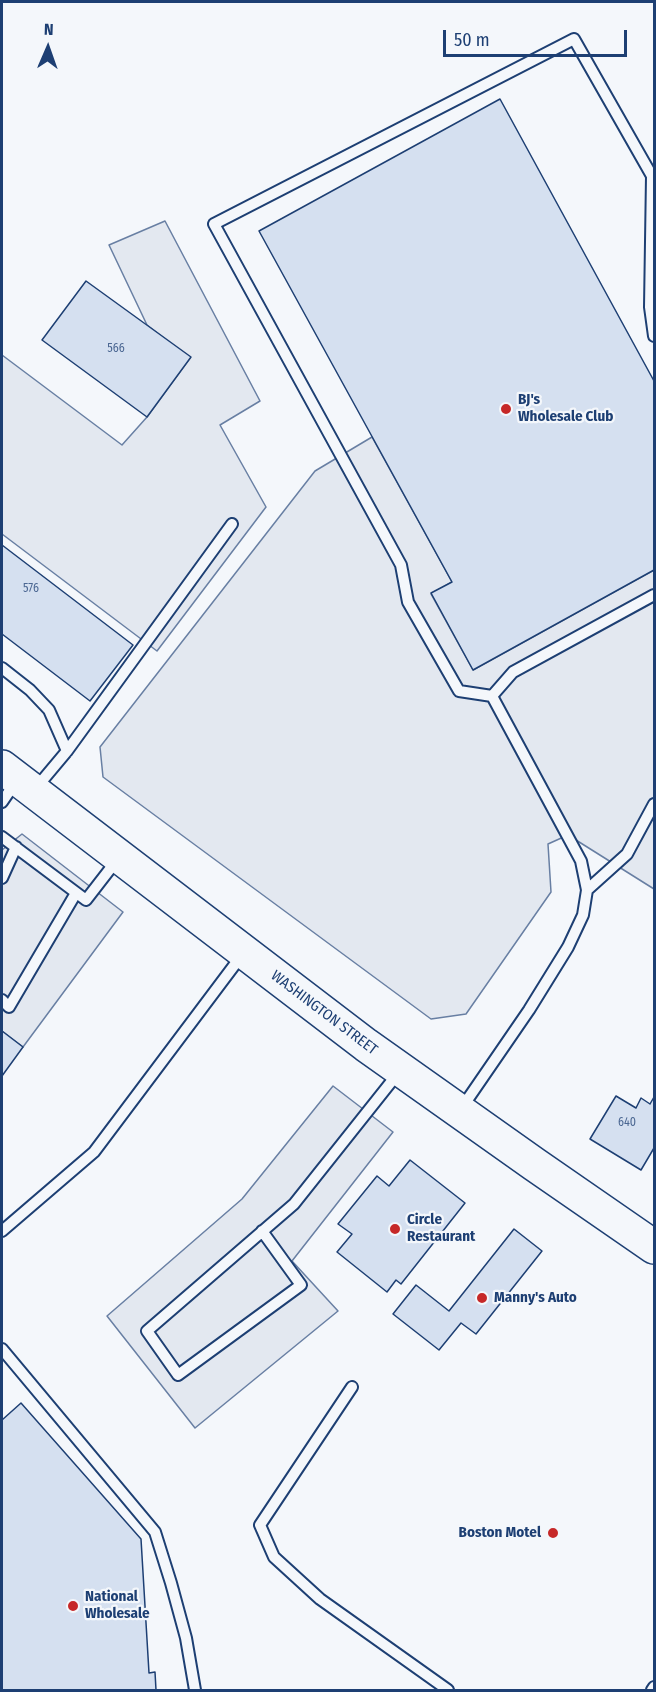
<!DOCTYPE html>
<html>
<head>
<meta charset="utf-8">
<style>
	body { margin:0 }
	#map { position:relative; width:656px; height:1692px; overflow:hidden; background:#f4f7fb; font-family:"Fira Sans Condensed",sans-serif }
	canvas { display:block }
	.frame { position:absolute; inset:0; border:3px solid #1d3f73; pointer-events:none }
	.north { position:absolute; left:18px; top:18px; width:60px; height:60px; -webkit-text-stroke:4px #f4f7fb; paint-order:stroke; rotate:2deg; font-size:16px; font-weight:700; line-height:24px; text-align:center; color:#1d3f73 }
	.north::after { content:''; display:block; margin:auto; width:21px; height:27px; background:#1d3f73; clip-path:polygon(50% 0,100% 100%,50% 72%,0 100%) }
	.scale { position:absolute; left:443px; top:30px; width:184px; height:27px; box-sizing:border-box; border:3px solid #1d3f73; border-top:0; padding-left:8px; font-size:18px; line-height:21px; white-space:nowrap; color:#1d3f73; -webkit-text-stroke:4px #f4f7fb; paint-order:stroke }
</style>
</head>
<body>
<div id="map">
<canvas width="656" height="1692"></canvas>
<div class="frame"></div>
<div class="north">N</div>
<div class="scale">50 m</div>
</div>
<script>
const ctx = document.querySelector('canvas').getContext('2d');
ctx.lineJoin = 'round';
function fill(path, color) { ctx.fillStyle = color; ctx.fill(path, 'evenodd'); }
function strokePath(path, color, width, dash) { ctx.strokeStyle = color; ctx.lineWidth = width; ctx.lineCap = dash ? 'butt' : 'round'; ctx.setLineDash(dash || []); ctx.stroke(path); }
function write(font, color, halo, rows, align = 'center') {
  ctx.font = font + ' "Fira Sans Condensed",sans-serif'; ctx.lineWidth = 4.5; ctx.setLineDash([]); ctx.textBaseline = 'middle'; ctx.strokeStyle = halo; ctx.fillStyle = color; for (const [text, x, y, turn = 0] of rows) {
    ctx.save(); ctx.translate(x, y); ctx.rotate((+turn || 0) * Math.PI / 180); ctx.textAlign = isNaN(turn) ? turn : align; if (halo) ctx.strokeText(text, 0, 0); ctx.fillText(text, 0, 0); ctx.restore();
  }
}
const parking = new Path2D(`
	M165 221 260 401 220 425 266 507 157 651 2 534V355L122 445 147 417 190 358 147 325 109 245Z
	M372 437 452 582 431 594 473 670 654 570V889L568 835 548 844 551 892 466 1014 431 1019 103 777 100 747 315 471Z
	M22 834 123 912 23 1047 2 1031V850Z
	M333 1086 393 1132 292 1261 338 1311 195 1428 107 1316 242 1199Z`);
const building = new Path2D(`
	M500 99 654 381V570L473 670 431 593 452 582 259 231Z
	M86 281 191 357 147 417 42 340Z
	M2 545 133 645 90 701 2 634Z
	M2 1031 23 1047 2 1076Z
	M616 1096 636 1108 641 1098 650 1104 654 1097V1148L641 1170 590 1139Z
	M410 1160 465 1203 401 1284 396 1280 387 1292 337 1252 352 1234 338 1224 377 1176 389 1186Z
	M514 1229 542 1251 476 1334 461 1323 439 1350 393 1314 416 1285 449 1311Z
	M21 1403 141 1539 149 1673 155 1672 156 1690H2V1420Z`);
const lane = new Path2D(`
	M2 668 30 690 49 710 67 751
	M492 696 459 691 408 602 401 565 214 224 574 39 652 176 650 307 654 336
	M36 788 67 751 232 524
	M2 802 15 783
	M2 837 86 900 117 860
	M2 878 16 847
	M587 890 627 854 654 804
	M2 1000 9 1007 76 893
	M461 1109 529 1010 568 947 583 915 587 890 581 861 492 696 513 672 654 595
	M2 1231 94 1152 242 955
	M262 1231 301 1285 178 1375 147 1331 294 1204 399 1072
	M2 1349 155 1532 171 1583 186 1638 195 1690
	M352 1387 260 1525 274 1557 320 1599 448 1690
	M652 1690 654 1687`);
const primary = new Path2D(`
	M2 767 366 1045 534 1164 654 1247`);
const markers = [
	[506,409,6,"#c62828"],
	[395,1229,6,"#c62828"],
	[482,1298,6,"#c62828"],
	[553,1533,6,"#c62828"],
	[73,1606,6,"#c62828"]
];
const numberNames = [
	["566",116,349],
	["576",31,589],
	["640",627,1123]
];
const poiNames = [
	["BJ's",518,400],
	["Wholesale Club",518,417],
	["Circle",407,1220],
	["Restaurant",407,1237],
	["Manny's Auto",494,1298],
	["Boston Motel",541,1533,"right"],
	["National",85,1597],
	["Wholesale",85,1614]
];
const streetNames = [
	["WASHINGTON STREET",324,1013,37]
];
fill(parking, '#e3e8f0');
strokePath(parking, '#687fa3', 1.5);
fill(building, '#d5e0f0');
strokePath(building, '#1d3f73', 1.5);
strokePath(lane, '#1d3f73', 14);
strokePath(primary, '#1d3f73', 36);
strokePath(lane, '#f4f7fb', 10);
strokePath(primary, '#f4f7fb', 33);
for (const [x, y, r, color] of markers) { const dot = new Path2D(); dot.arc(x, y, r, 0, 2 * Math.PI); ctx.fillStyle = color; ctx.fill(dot); strokePath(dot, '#f4f7fb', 2); }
write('12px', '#4b6792', null, numberNames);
write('bold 15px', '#1d3f73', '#f4f7fb', poiNames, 'left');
write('15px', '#1d3f73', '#f4f7fb', streetNames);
</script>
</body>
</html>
